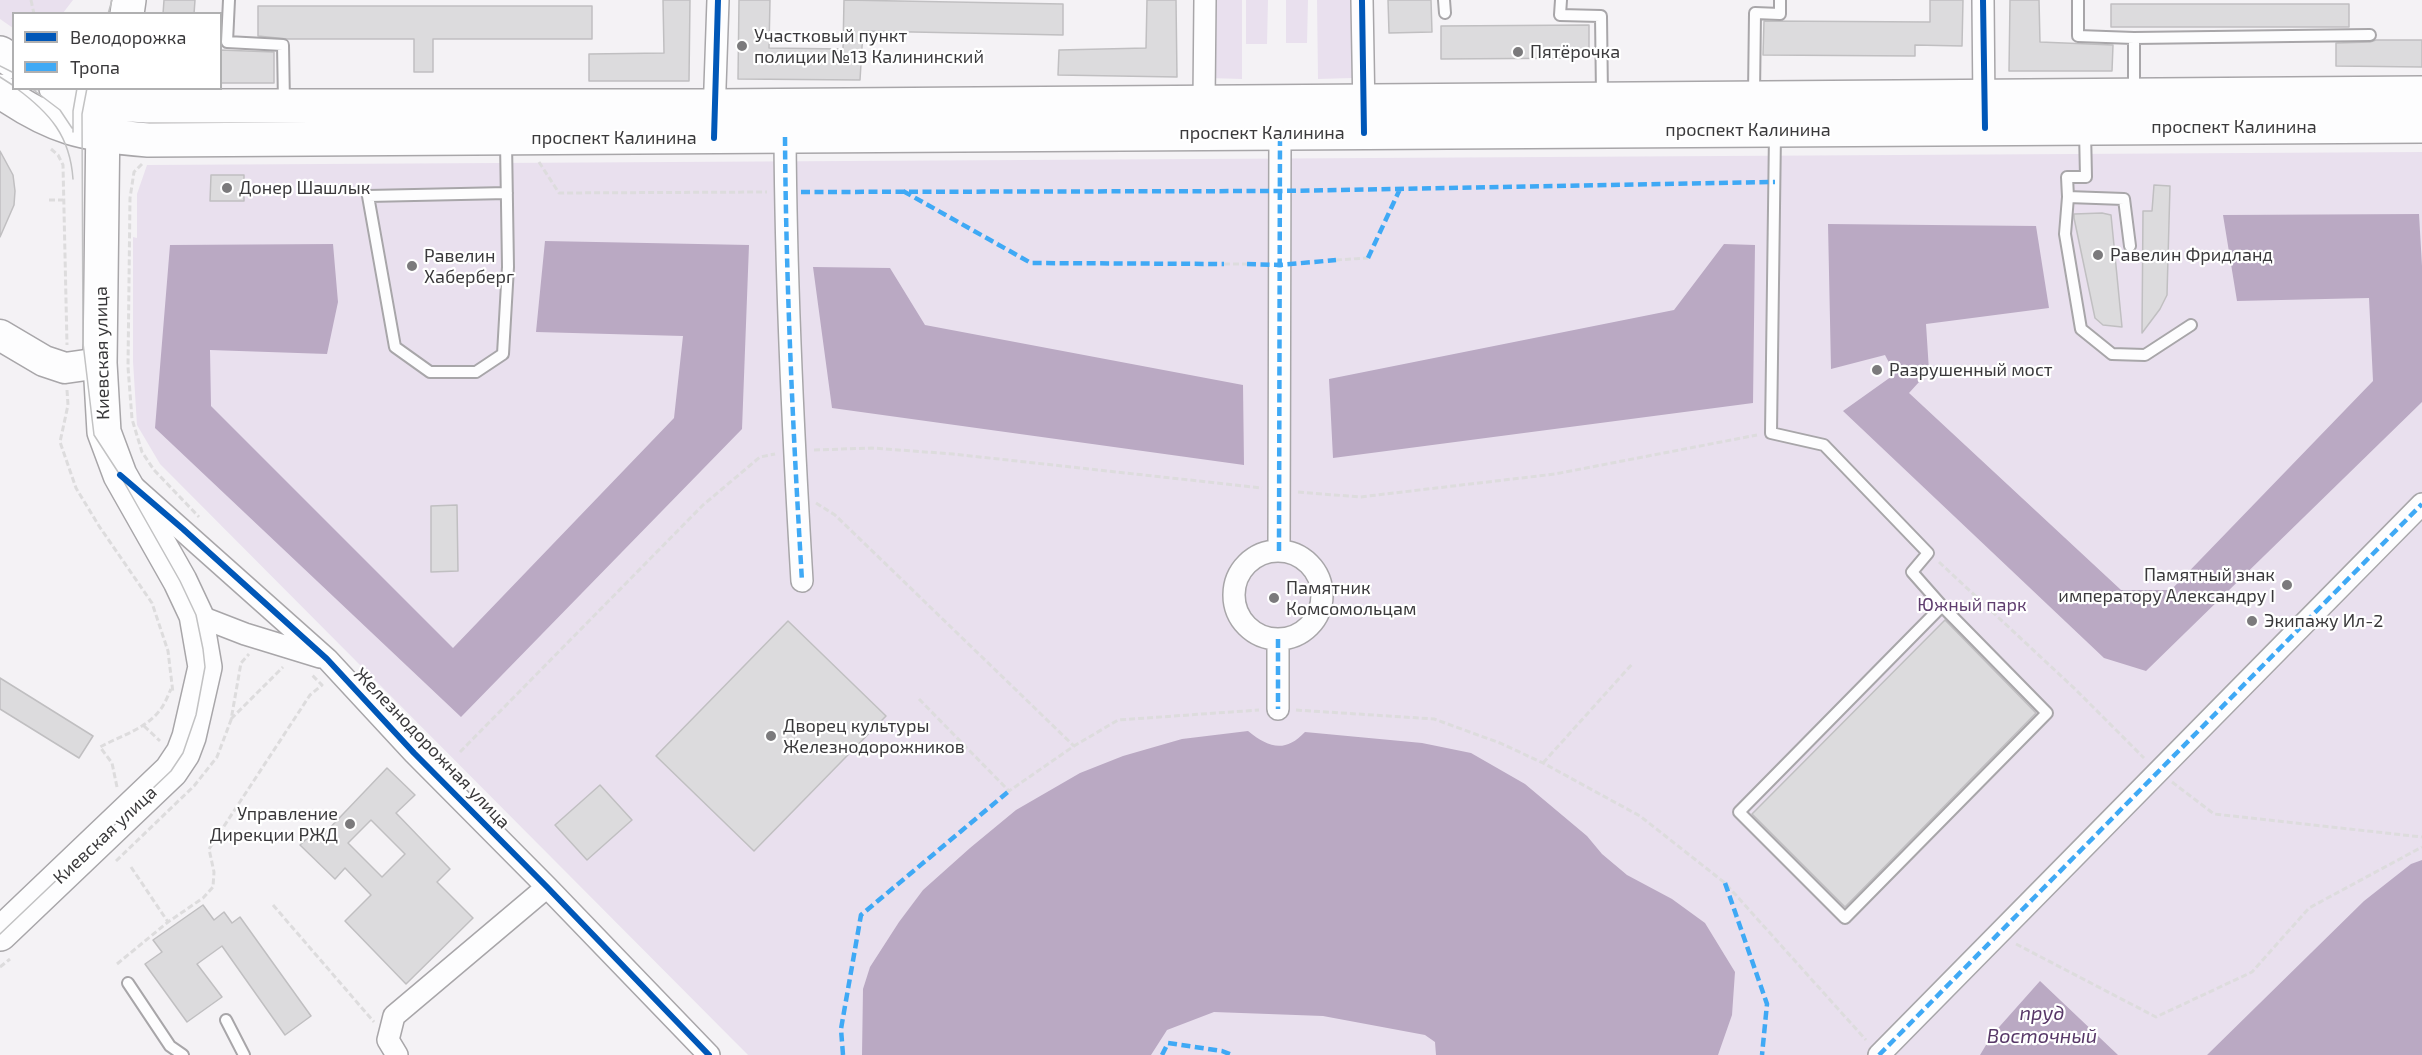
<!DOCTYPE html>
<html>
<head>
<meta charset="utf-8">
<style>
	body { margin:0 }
	#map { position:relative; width:2422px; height:1055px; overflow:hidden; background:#f4f2f5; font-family:"Exo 2",sans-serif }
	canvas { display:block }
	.legend { position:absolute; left:12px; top:12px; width:210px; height:78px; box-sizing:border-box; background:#fff; border:2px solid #b0b0b1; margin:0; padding:8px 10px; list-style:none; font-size:18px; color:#3a393b }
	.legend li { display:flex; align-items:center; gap:12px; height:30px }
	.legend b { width:30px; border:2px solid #b0b0b1 }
</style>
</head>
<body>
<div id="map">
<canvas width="2422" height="1055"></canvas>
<ul class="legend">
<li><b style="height:8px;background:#0057b8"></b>Велодорожка</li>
<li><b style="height:8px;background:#3fa9f5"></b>Тропа</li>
</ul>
</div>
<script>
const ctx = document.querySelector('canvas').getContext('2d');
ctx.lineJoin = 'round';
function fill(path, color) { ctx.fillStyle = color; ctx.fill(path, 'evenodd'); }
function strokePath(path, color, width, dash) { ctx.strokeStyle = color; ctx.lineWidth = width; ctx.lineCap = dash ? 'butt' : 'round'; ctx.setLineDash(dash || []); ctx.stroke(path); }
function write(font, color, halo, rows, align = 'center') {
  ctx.font = font + ' "Exo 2",sans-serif'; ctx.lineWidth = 4.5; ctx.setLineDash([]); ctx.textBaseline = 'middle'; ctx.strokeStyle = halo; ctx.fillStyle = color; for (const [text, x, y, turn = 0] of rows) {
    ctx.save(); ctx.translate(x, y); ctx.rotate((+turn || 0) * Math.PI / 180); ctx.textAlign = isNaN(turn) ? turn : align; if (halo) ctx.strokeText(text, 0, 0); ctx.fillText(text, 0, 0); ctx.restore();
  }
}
const green = new Path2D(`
	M0 0H73L63 13 14 14 13 28 0 19Z
	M1209 0H1242V79L1209 78Z
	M1246 0H1268L1267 44H1246Z
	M1286 0H1308L1307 43H1286Z
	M1317 0H1351L1352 78 1318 79Z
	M2422 152V1055H748L160 464 137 425 133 361V237L137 238V194L147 165Z`);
const water = new Path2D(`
	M2419 214 2422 266V402L2146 671 2104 658 1843 411 1895 374 1885 355 1831 369 1828 224 2036 226 2049 308 1926 324 1929 371 1909 393 2121 590H2171L2373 381 2369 298 2237 301 2223 215Z
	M545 241 749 245 742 429 461 717 155 428 170 245 333 244 338 302 327 354 210 350 211 406 453 648 674 418 683 336 536 332Z
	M1724 244 1755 245 1753 403 1333 458 1329 379 1674 310Z
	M813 267 890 268 925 325 1243 385 1244 465 832 408Z
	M1248 731C1269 748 1285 753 1305 732L1422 743 1471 753 1525 784 1587 836 1602 854 1627 875 1672 899 1705 923 1735 972 1732 1015 1718 1055H1436L1435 1042 1425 1035 1323 1016 1214 1012 1167 1030 1151 1055H862L863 989 870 967 899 922 923 890 970 848 1016 810 1080 773 1123 756 1182 739Z
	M2422 860V1055H2207L2364 901 2411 864Z
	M2040 981 2118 1055H1980L1992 1035Z`);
const building = new Path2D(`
	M164 0H195L194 14H163Z
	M663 0H690L689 81H589V54L664 53Z
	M739 0H770L769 48 843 49 844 0 1063 4V35L863 31 860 80 738 79Z
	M1147 0H1176L1177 77 1058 75 1059 50 1146 48Z
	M1388 0H1431L1432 32 1389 33Z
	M1930 0H1963L1962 46 1915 45V56L1763 55 1764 21 1930 22Z
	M2010 0H2039L2040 42 2113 45 2112 71H2009Z
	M2111 4H2349V27H2111Z
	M258 6H592V39H433V72H414V39H287L258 36Z
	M1589 25V58L1441 59V26Z
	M2376 40H2422V67L2336 66V43L2370 42Z
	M220 50 274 52V83H220Z
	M0 151 13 175 15 191 14 205 0 237Z
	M211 175H244V201H210Z
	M2154 185 2170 186 2167 295 2160 309 2142 333 2143 211H2152Z
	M2102 213 2111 215 2122 327 2103 325 2095 318 2074 218V214Z
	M457 505 458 571 431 572V506Z
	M1945 620 2036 713 1845 907 1752 814Z
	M788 621 886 716 754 851 656 756Z
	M0 678 93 736 79 758 0 709Z
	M387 768 415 795 396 813 450 869 437 882 473 918 406 984 345 921 371 895 345 868 335 879 300 845 317 829 323 835ZM371 820 405 854 382 877 348 843Z
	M600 785 632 820 587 860 555 825Z
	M203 905 214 920 224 912 232 923 240 917 311 1016 285 1035 222 946 197 964 222 997 187 1022 145 964 162 952 153 940Z`);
const path = new Path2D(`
	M31 0 34 14
	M51 149 58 155 63 165 67 345
	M539 162 559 193 767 192
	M142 164 134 172 130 198 128 367 132 419 142 452 154 470 199 517
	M49 200H63
	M1336 260 1368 258
	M1224 264H1247
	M67 390 68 405 60 442 76 488 99 526 152 603 168 651 173 693
	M814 450 872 448 953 454 1262 488
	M1298 492 1360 497 1555 474 1757 435
	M816 503 835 515 1074 746
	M1939 562 2075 689 2144 758
	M919 699 1009 791 1074 746 1118 720 1259 710
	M1296 710 1434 719 1500 743 1543 763 1640 816 1725 883 1866 1040
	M231 719 283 667
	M144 726 160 741
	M460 752 703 505 760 457 775 454
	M1543 763 1633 663
	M2172 782 2214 814 2422 837
	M117 787 112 763 100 747C120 736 146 729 160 710 165 704 168 695 171 689
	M116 861 194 786 217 757 231 720 241 663 249 654
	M131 867 168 922
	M273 905 374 1022
	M2016 944 2156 1017 2252 972 2309 908 2422 847
	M117 964 168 922 203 898 213 887 214 872 209 849 310 695 322 685 312 675
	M0 967 10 959`);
const lane = new Path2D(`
	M229 0 227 42 283 45 284 103
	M1444 0 1445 13
	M1561 0 1560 15 1601 16 1602 95
	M2078 0V36L2134 38
	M2134 91V38L2370 35
	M1754 94 1755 13 1780 14V0
	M2085 131 2086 177H2067L2068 197 2124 199 2130 246
	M1775 133 1771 433 1824 445 1928 553 1912 572 1942 606 2047 713 1845 918 1739 812 1942 606
	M506 142 508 267 503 354 476 372H430L395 347 368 196 507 193
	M2068 197 2065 234 2081 329 2112 354 2145 355 2191 325
	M128 983 170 1046 183 1055
	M226 1020 244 1055`);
const street = new Path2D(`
	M1362 0 1364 113
	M1983 0 1984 107
	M1204 101 1205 0
	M714 116 718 0
	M785 137C786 285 793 433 802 581
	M135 488 327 659 414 753 547 887 709 1055
	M1279 551 1280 131
	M1234 595a44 44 0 1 1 88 0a44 44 0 1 1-88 0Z
	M196 615 245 634 320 657
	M1278 639V709
	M397 1055 388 1040 394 1016 547 887
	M1879 1055 2422 504`);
const secondary = new Path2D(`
	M0 335 44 361 65 368 100 363`);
const primary = new Path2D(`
	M127 14 129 0
	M0 53 14 62
	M56 88 84 102 147 106H715L2422 93
	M0 91C53 128 84 135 148 140L2422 126
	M0 934 171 771 183 753 189 737 205 667 196 615 180 581 120 475 104 432 100 363 103 115`);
const tram = new Path2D(`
	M108 14 112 0
	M0 66 14 73
	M0 77 14 86
	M16 88C50 113 70 136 73 179
	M31 88 60 110 72 128
	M34 90 56 88
	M73 132V111L77 88
	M0 934 171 771 183 753 196 715 205 667 203 649 196 615 180 581 120 475 94 435 83 343 82 114 87 88`);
const quiet = new Path2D(`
	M785 137C786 285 793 433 802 581
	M903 191 1031 263 1224 264
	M801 192 1280 191 1775 182
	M1368 258 1400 189
	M1247 264 1280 265 1336 260
	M1279 551 1280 131
	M1278 639V709
	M1725 883 1767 1004 1762 1055
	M843 1055 841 1029 861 915 1009 791
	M1162 1055 1168 1043 1222 1051 1232 1055
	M1879 1055 2422 504`);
const cycleway = new Path2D(`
	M1362 0 1364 133
	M1983 0 1985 128
	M714 138 718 0
	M120 475 183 529 327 659 414 753 547 887 709 1055`);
const markers = [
	[742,46,6,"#7b7a7c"],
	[1518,52,6,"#7b7a7c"],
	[227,188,6,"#7b7a7c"],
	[2098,255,6,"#7b7a7c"],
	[412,266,6,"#7b7a7c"],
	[1877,370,6,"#7b7a7c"],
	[2287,585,6,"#7b7a7c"],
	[1274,598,6,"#7b7a7c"],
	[2252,621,6,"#7b7a7c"],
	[771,736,6,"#7b7a7c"],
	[350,824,6,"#7b7a7c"]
];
const poiNames = [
	["Участковый пункт",754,36],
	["полиции №13 Калининский",754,57],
	["Пятёрочка",1530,52],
	["Донер Шашлык",239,188],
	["Равелин Фридланд",2110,255],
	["Равелин",424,256],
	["Хаберберг",424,277],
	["Разрушенный мост",1889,370],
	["Памятный знак",2275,575,"right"],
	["императору Александру I",2275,596,"right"],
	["Памятник",1286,588],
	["Комсомольцам",1286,609],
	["Экипажу Ил-2",2264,621],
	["Дворец культуры",783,726],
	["Железнодорожников",783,747],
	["Управление",338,814,"right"],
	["Дирекции РЖД",338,835,"right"]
];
const streetNames = [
	["проспект Калинина",2234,127],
	["проспект Калинина",1748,130],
	["проспект Калинина",1262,133],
	["проспект Калинина",614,138],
	["Киевская улица",102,353,-91],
	["Железнодорожная улица",432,748,46],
	["Киевская улица",105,835,-43]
];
const parkNames = [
	["Южный парк",1972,605]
];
const waterNames = [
	["пруд",2042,1013],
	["Восточный",2042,1036]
];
fill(green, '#e9e0ee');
fill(water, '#baa9c3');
fill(building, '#dcdbdd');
strokePath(building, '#c0bfc1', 1.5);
strokePath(lane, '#a8a6a9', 14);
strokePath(street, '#a8a6a9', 24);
strokePath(secondary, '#a8a6a9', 33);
strokePath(primary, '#a8a6a9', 36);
strokePath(path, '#dddcdd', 3, [6, 3]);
strokePath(lane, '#fdfdfe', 10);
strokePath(street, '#fdfdfe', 21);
strokePath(secondary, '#fdfdfe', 30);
strokePath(primary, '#fdfdfe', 33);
strokePath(tram, '#c2c2c3', 1.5);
strokePath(quiet, '#3fa9f5', 4.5, [9, 4.5]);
strokePath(cycleway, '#0057b8', 6);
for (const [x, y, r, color] of markers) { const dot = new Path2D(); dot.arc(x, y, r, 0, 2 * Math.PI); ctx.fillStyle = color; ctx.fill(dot); strokePath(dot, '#fff', 2); }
write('18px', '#3a393b', '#fff', poiNames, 'left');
write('18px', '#3a393b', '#fff', streetNames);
write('18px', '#5f3e6f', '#fff', parkNames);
write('italic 20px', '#583868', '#fff', waterNames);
</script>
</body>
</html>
